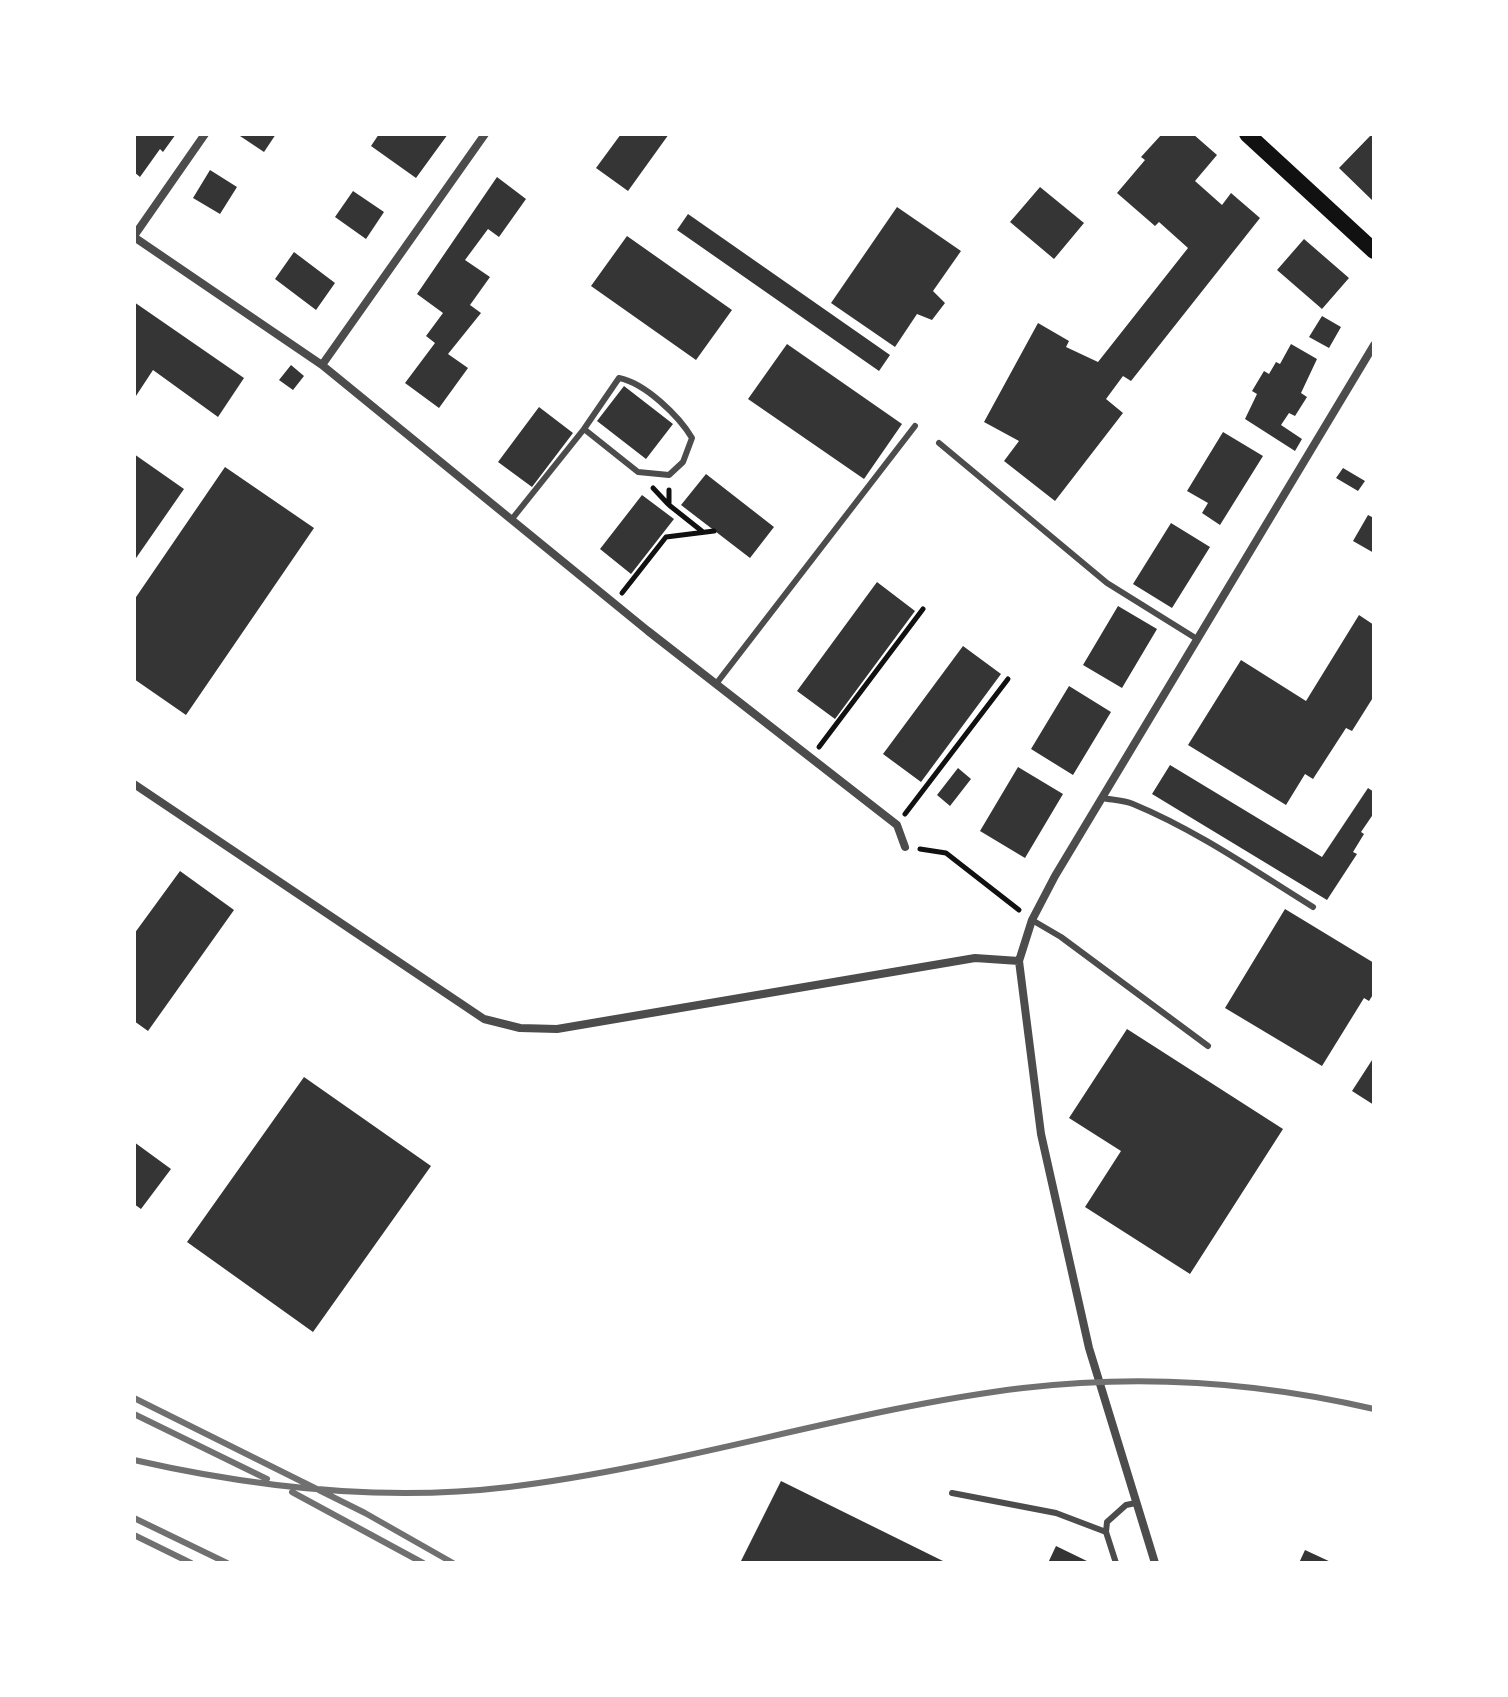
<!DOCTYPE html>
<html>
<head>
<meta charset="utf-8">
<style>
	body { margin:0 }
	#map { position:relative; width:1508px; height:1697px; overflow:hidden; background:#fff; font-family:Figtree,sans-serif }
	canvas { display:block }
	.frame { position:absolute; inset:0; border:136px solid #fff; pointer-events:none }
</style>
</head>
<body>
<div id="map">
<canvas width="1508" height="1697"></canvas>
<div class="frame"></div>
</div>
<script>
const ctx = document.querySelector('canvas').getContext('2d');
ctx.lineJoin = 'round';
function fill(path, color) { ctx.fillStyle = color; ctx.fill(path, 'evenodd'); }
function strokePath(path, color, width, dash) { ctx.strokeStyle = color; ctx.lineWidth = width; ctx.lineCap = dash ? 'butt' : 'round'; ctx.setLineDash(dash || []); ctx.stroke(path); }
const building = new Path2D(`
	M134 134H176L163 152 160 149 140 177 134 172Z
	M237 134H276L264 152Z
	M379 134H448L416 178 371 146Z
	M621 134H669L628 191 596 168Z
	M1162 134H1193L1217 155 1195 181 1222 205 1231 193 1260 218 1131 381 1123 376 1106 399 1123 413 1055 501 1004 461 1019 441 984 422 1038 323 1069 341 1066 347 1098 362 1188 248 1159 222 1155 226 1117 193 1145 160 1141 157Z
	M1372 134H1374V202L1339 168Z
	M210 170 237 187 220 214 193 198Z
	M497 177 526 199 499 237 488 229 465 260 490 277 470 305 481 313 448 354 468 368 439 408 405 383 435 343 426 336 443 313 417 294Z
	M1040 187 1084 223 1054 259 1010 222Z
	M353 191 384 212 366 239 335 217Z
	M897 207 961 251 933 291 945 303 932 320 917 314 895 347 831 303Z
	M688 214 890 355 879 371 677 230Z
	M627 236 732 310 696 360 591 286Z
	M1304 239 1349 278 1322 309 1277 270Z
	M294 252 335 283 316 310 275 279Z
	M134 302 244 378 218 417 153 370 134 399Z
	M1322 316 1341 327 1329 348 1309 337Z
	M787 344 902 424 864 479 748 399Z
	M1291 344 1317 359 1301 393 1307 397 1295 416 1289 413 1281 425 1302 439 1295 451 1245 419 1257 394 1252 391 1264 371 1269 374 1276 362 1280 364Z
	M291 365 304 376 293 390 279 380Z
	M624 386 673 424 646 459 597 421Z
	M539 407 573 433 532 487 498 462Z
	M1223 432 1263 456 1220 525 1202 513 1208 503 1187 491Z
	M134 454 184 489 134 561Z
	M225 467 314 528 186 715 134 679V600Z
	M1343 468 1365 481 1358 491 1336 478Z
	M706 474 774 527 750 558 681 505Z
	M642 495 674 519 631 574 600 549Z
	M1368 515 1374 518V553L1353 541Z
	M1171 523 1210 547 1172 608 1133 584Z
	M877 582 915 611 835 719 797 691Z
	M1118 606 1157 629 1122 688 1083 665Z
	M1359 615 1374 625V696L1352 731 1346 728 1313 779 1305 774 1286 805 1188 745 1241 660 1306 701Z
	M963 646 1001 674 921 782 883 754Z
	M1069 686 1111 712 1073 775 1031 749Z
	M1170 765 1322 857 1368 788 1374 792V813L1361 832 1364 834 1353 852 1357 854 1327 900 1152 794Z
	M1018 767 1063 794 1025 858 980 831Z
	M958 768 971 779 950 806 937 795Z
	M180 871 234 910 148 1031 134 1021V934Z
	M1285 909 1374 963V993L1369 1001 1364 998 1322 1066 1225 1008Z
	M1127 1029 1283 1129 1190 1274 1085 1207 1121 1151 1069 1118Z
	M1374 1057V1105L1352 1091Z
	M304 1077 431 1166 313 1332 187 1242Z
	M134 1142 171 1169 141 1209 134 1204Z
	M781 1481 947 1563H740Z
	M1056 1546 1091 1563H1048Z
	M1305 1550 1333 1563H1299Z`);
const path = new Path2D(`
	M653 488 668 504
	M669 490V505L703 532
	M622 593 666 537 714 531
	M819 747 923 609
	M905 814 1008 679
	M920 849 946 853 1019 910`);
const service = new Path2D(`
	M939 443 1107 583 1197 639
	M512 519 584 429 619 378C645 383 679 416 692 438L683 462 669 475 638 472 584 429
	M716 684 915 426
	M1102 798C1112 800 1123 800 1133 804 1196 830 1255 871 1313 907
	M1032 920 1061 937 1208 1046
	M952 1493 1056 1513 1106 1532
	M1116 1563 1106 1532 1107 1522 1126 1505 1136 1503`);
const minor = new Path2D(`
	M134 236 205 134
	M134 237 322 365 648 631 897 825 905 847
	M322 365 485 134
	M134 784 484 1019 520 1028 557 1029 975 958 1019 961
	M1155 1563 1089 1348 1041 1134 1019 961 1032 920 1055 876 1374 345`);
const secondary = new Path2D(`
	M1247 134 1374 251`);
const rail = new Path2D(`
	M134 1398 365 1513 453 1563
	M134 1414 267 1479
	M134 1460C257 1488 384 1502 509 1487 683 1466 850 1409 1023 1388 1141 1374 1259 1382 1374 1409
	M292 1492 423 1563
	M134 1518 227 1563
	M134 1535 191 1563`);
fill(building, '#353535');
strokePath(path, '#111', 5);
strokePath(service, '#4c4c4c', 6);
strokePath(minor, '#4c4c4c', 8);
strokePath(secondary, '#111', 16);
strokePath(rail, '#707070', 6);
</script>
</body>
</html>
